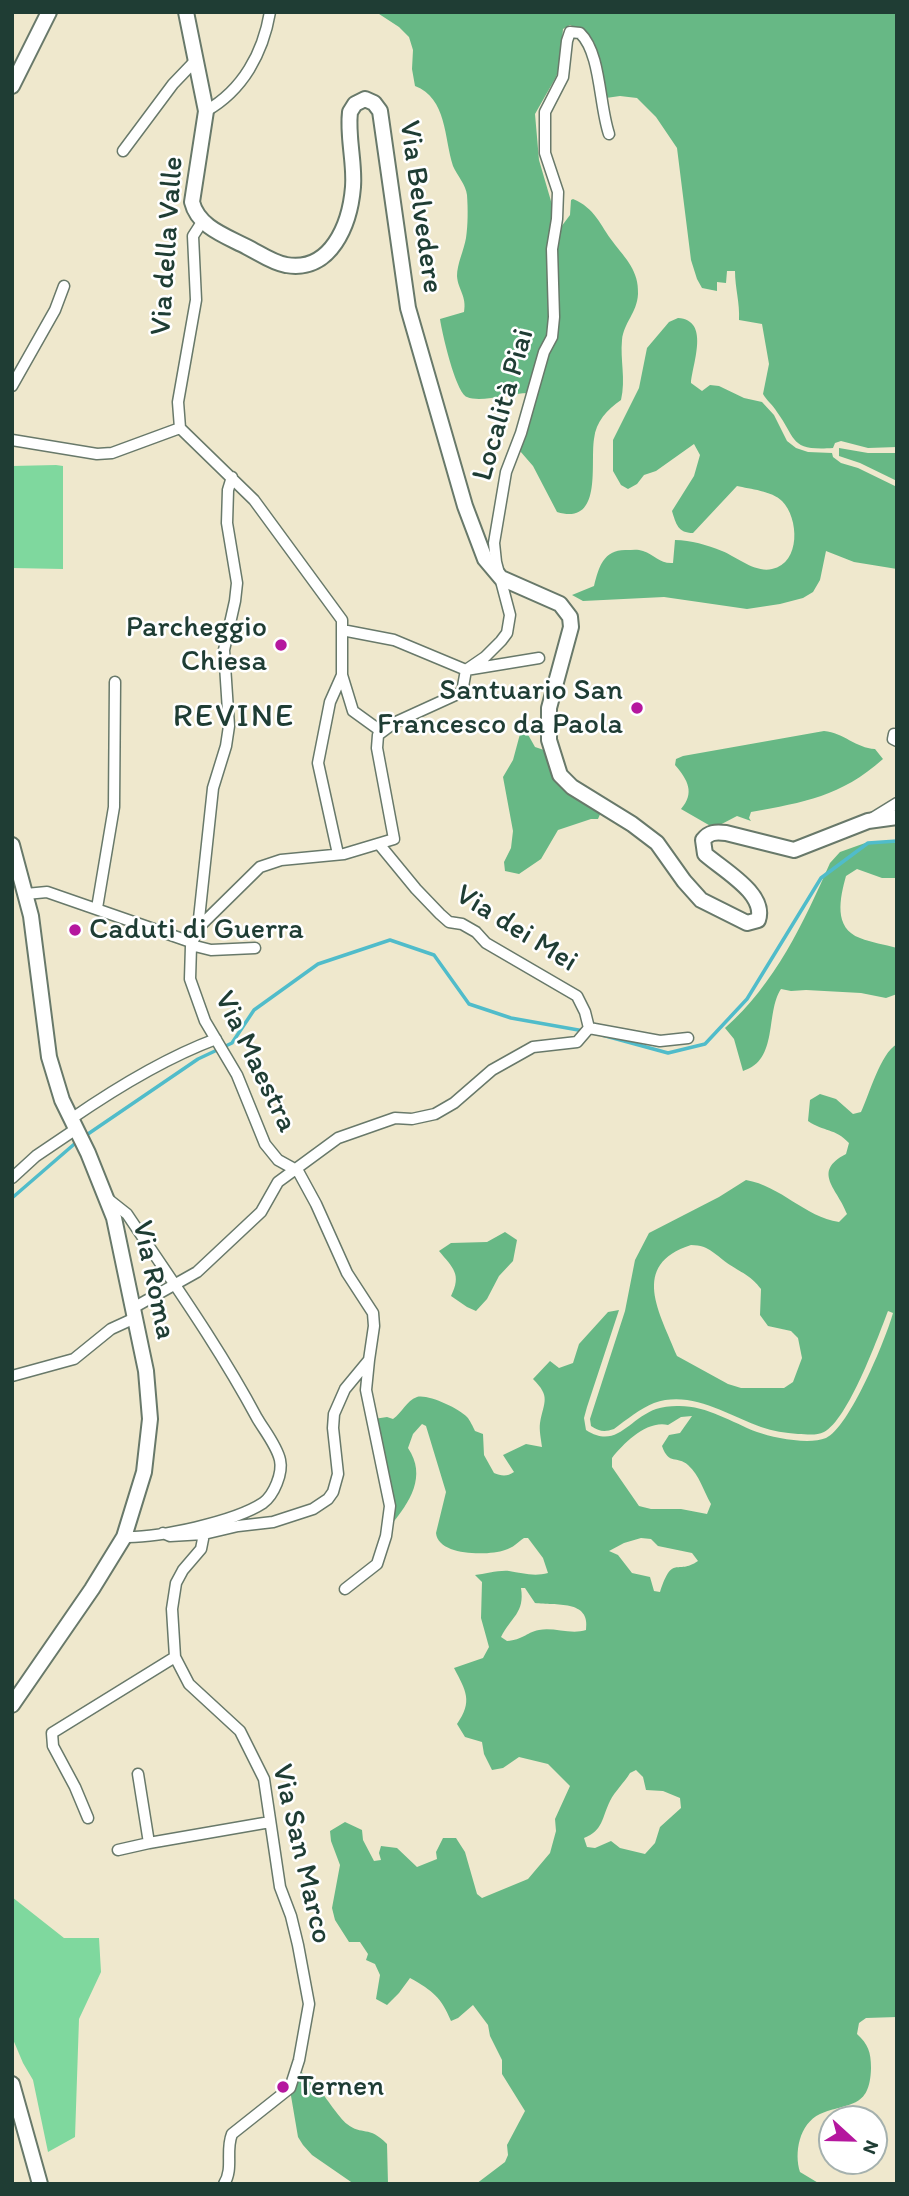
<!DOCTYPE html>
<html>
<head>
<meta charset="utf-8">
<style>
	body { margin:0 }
	#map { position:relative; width:909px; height:2196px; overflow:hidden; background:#efe8cd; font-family:Itim,sans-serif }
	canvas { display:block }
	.frame { position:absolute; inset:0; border:14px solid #1f3d34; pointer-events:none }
	.north { position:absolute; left:818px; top:2105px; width:70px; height:70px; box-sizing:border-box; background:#fff; border:2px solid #a5b1ae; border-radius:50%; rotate:112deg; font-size:19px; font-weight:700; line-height:28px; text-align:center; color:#1f3d34 }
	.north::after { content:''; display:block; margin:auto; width:24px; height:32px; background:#b5179e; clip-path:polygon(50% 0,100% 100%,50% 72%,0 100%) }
</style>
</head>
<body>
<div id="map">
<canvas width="909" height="2196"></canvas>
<div class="frame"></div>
<div class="north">N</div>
</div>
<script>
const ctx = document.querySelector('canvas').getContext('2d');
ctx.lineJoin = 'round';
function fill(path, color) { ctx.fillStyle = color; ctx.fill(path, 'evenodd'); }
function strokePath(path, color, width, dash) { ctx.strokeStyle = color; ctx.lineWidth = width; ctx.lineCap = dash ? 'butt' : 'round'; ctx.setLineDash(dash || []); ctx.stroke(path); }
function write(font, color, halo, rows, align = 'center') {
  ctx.font = font + ' Itim,sans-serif'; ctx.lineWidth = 5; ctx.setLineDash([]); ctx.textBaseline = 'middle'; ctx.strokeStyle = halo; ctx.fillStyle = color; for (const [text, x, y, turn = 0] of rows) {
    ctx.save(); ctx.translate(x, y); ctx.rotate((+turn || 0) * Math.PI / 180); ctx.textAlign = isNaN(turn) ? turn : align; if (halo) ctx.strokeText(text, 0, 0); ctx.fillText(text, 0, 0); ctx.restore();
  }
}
const green = new Path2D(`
	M56 465 63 466V569L12 568V466Z
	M12 1897 64 1938H99L101 1972 79 2019 75 2137 48 2152 33 2080 23 2063 12 2037Z`);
const forest = new Path2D(`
	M376 12H897V447L868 448 841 441 835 443 833 448C789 451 797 439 777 412 773 405 767 401 763 394L769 364 762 324 739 320C740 303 735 288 735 271H727L726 283 717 282V291L702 288 697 279 691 260 677 148 656 117 637 98 620 96 606 98 594 42 589 35 570 25 563 29 560 66 556 77 535 114 539 160 553 208 550 333 534 366 528 393C511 393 481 403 467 397 456 393 442 333 440 319L464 312C467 296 458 290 457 276 457 264 464 250 466 238 468 225 468 209 467 195 466 185 457 175 453 166 444 138 447 98 415 86L412 69 413 50 409 37 399 27Z
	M573 199C595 208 600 225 613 242 626 259 639 271 638 294 637 313 624 322 622 340 620 360 626 379 621 400 607 410 596 421 594 439 590 465 603 526 557 512L533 466 520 451 530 421 534 394 547 351 558 231 570 215 571 200Z
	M678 318C710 320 693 362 691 383L702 391 710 385 719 386 744 398 762 402 774 415 787 441 796 448 808 452 832 453 833 457 841 463 858 468 897 487V569L854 562 826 551 820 580 813 592 803 598 780 604 747 609 664 597 583 601 572 595 594 586C599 566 604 549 627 550 632 550 638 549 643 551 655 555 660 564 673 563L675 540C691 540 707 545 722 551 737 557 755 573 772 569 801 563 799 518 782 501 772 491 750 489 737 486L693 533C678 533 676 524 672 511L694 476 700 455 694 444 656 471 644 475 637 484 628 489 621 485 613 471V440L639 388 647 348 669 322Z
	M839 448 868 453H897V481L860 463 839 456Z
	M526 731 535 747 547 751 601 812 598 819H591L558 830 541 859 519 874 505 871 504 862 511 848 513 831 503 777 513 760 520 734Z
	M824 731C844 733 856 748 875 749L883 759C840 797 805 802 751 812L749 818 751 821 737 816 714 828 681 809C695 793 688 780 675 765L676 759 683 756Z
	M868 842 897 843V878H882L857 869 846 876C840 898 833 928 860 938 872 943 884 944 897 948V994L886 998 861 993 806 990 791 991 781 989C765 1013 779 1060 743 1071L734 1039 725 1028C775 984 804 922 830 863L840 852Z
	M897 1044V2017L866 2018 859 2023 857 2034C868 2044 871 2052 871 2068 870 2110 848 2102 820 2114 799 2124 794 2153 800 2172L820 2184H476L505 2162 508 2155 507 2145 525 2111 502 2074V2060L490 2036 488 2025 473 2005 458 2018 451 2021C441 1997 433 1991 410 1978L399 1993 387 2005 376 1999 380 1975 375 1964 366 1960 368 1954 360 1942H349L335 1920 332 1908 340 1865 331 1841 330 1831 345 1822 362 1830 363 1840 374 1861 381 1860 379 1853 381 1846 397 1848 417 1867 437 1859 436 1852 443 1838H456L465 1852 477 1894 482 1898 528 1879 550 1853 556 1831 555 1819 570 1786 548 1764 519 1757 503 1768 492 1770 484 1754 482 1742 465 1737 457 1724C473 1701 466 1691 454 1668L483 1658 489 1647 481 1618 482 1582 475 1575C485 1574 499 1570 509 1571 522 1573 534 1577 548 1573L543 1558 528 1538H524C518 1542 513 1548 505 1550 488 1556 438 1556 436 1533L446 1492 426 1426 422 1424 413 1434 408 1448C427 1476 410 1502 391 1525L393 1498 374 1419 387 1417 393 1419C402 1413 406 1401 417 1397 428 1394 458 1408 467 1417 470 1420 473 1427 475 1431L483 1434 484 1455 494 1473C501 1476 507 1477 514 1472L503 1455 526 1444 542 1447C541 1439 539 1430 540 1423 544 1401 551 1397 533 1379L550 1361 559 1368 573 1363 579 1344 608 1312 619 1310 587 1407 584 1418 586 1430C617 1450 628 1419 656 1409 662 1407 670 1406 677 1406 706 1405 731 1422 757 1432 774 1438 809 1445 826 1438 849 1428 886 1339 893 1313L888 1311C878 1337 848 1420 824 1432 816 1436 806 1434 798 1434 785 1433 773 1431 761 1427 727 1415 692 1390 654 1403 641 1408 626 1420 614 1429 605 1432 600 1432 591 1426L590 1419 625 1311 635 1260 649 1233 719 1197 746 1180C781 1186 805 1217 839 1222L847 1214C838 1189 811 1172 846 1154L849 1143C835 1128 824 1132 808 1121L810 1100 820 1094 836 1099 853 1114 861 1112C870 1093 880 1054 897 1044ZM691 1245C710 1245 716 1256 730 1265 744 1274 751 1276 761 1289L760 1315 768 1326 791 1331 798 1338 802 1358 793 1382 784 1388H741L728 1384 677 1356C660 1313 629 1265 691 1245ZM692 1416 680 1433 669 1435 662 1446C669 1466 677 1455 688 1465 700 1476 703 1490 711 1504L707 1514 681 1509H651L639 1506 612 1467V1458C624 1443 647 1420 668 1425L681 1417ZM641 1538 651 1539 658 1546 692 1553 698 1561C676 1576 673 1553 660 1592L654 1591 650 1577 632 1573 618 1555 609 1551 624 1543ZM521 1588H525L535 1603C555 1606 591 1599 586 1630 571 1635 554 1627 539 1630 525 1633 523 1640 507 1641L501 1637C511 1617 525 1613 521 1588ZM636 1770 643 1777 646 1790 663 1791 680 1798 681 1808 660 1827 655 1843 645 1854 620 1848 611 1841 595 1848 587 1847 584 1838C603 1831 602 1817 610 1801 615 1791 624 1783 630 1773Z
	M505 1232 517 1240 513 1261 499 1276 487 1299 476 1311 467 1307 451 1296C462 1274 453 1268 439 1251L451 1243 487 1242Z
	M300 2070 312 2084 318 2088C326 2097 339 2118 347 2124 362 2136 369 2125 387 2144L388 2184H354L312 2155 303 2145 298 2137 290 2090Z`);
const stream = new Path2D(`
	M602 1035 668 1053 705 1044 747 999 821 878 868 843 897 841
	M85 1136 198 1059 232 1043 254 1010 318 964 390 940 434 955 469 1004 511 1018 584 1031
	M12 1198 79 1140`);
const street = new Path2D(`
	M206 111C243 90 263 53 270 12
	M123 151 173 84 196 60
	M202 222 193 236 196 300 178 402 180 428 254 500 342 620V675L330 702 318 763 338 854
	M12 386 55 310 64 286
	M12 440 97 454 112 453 180 428
	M342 630 394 640 466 670 539 658
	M466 670 485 657 501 641 507 633 510 615 496 562 494 543 506 472 521 433 544 352 552 337 554 317 552 249 557 219 558 192 545 153V112L563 77 567 41 570 32 580 33C601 53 599 105 609 134
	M342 675 353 711 382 732
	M894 734 893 739 897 741
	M871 819 897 803
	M26 894 47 892 191 942
	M97 908 114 807 115 682
	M198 928 260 867 281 860 344 854 394 839 377 748 378 735 394 723 462 692 466 670
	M191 945 211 950 255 948
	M589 1028 660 1041 688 1038
	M71 1119C116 1088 165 1058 216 1039
	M12 1178 36 1156 76 1129
	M108 1199 127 1214C172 1281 219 1347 257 1418 264 1430 277 1446 280 1460 283 1473 274 1495 263 1503 234 1522 158 1538 124 1537
	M133 1308 197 1272 261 1212 278 1182 338 1138 395 1118 412 1119 435 1114 454 1103 492 1070 533 1047 577 1042 589 1028 585 1012 577 996 486 943 476 932 462 924 449 922 440 914 416 889 379 844
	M12 1376 74 1359 111 1329 135 1318
	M163 1533 170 1536 204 1534 238 1526 273 1522 313 1509 328 1499 333 1492 338 1474 333 1428 334 1414 345 1389 369 1360 374 1326 373 1313 347 1273 316 1204 298 1171 278 1160 265 1144 237 1075 205 1021 190 979 191 946 198 928 213 788 226 746 229 726 224 650 235 601 237 583 227 523 228 490 232 477
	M204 1534 201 1549 183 1570 176 1583 172 1609 175 1657 189 1684 240 1731 264 1779 280 1887 291 1916 298 1945 309 2004 299 2060 290 2088 232 2134C225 2151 234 2168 224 2184
	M345 1589 377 1564 386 1536 390 1506 366 1390 369 1360
	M138 1774 149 1843 270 1822
	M88 1818 75 1787 53 1746 52 1733 175 1657
	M118 1850 149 1843`);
const secondary = new Path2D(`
	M186 12 206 111 192 202C198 227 226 236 247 247 259 253 273 263 286 265 331 273 350 224 353 187 355 162 347 137 350 112L355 104 365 99 374 103 380 111 408 308 465 506 485 559 501 578 560 604 570 617 571 627 549 708V740L560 775 572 787 632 824 657 843 684 881 701 900 747 923 758 920C767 894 723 870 705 854L703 840C709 832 715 832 726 833L794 850 868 821 897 817
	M12 86 49 12
	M12 845 31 916 49 1057 62 1100 88 1153 114 1218 146 1371 150 1419 144 1472 124 1537 92 1589 12 1705
	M12 2084 40 2184`);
const markers = [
	[281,645,7,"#b5179e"],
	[637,708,7,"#b5179e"],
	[75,930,7,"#b5179e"],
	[283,2087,7,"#b5179e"]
];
const streetNames = [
	["Via Belvedere",420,207,82],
	["Via della Valle",168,246,-86],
	["Località Piai",504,405,-74],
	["Via dei Mei",516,929,32],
	["Via Maestra",255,1062,64],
	["Via Roma",153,1280,78],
	["Via San Marco",301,1854,77]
];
const poiNames = [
	["Parcheggio",267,628],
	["Chiesa",267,662],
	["Santuario San",623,691],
	["Francesco da Paola",623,725],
	["Caduti di Guerra",89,930,"left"],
	["Ternen",297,2087,"left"]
];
const quarterNames = [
	["REVINE",234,718]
];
fill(green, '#7fd89e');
fill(forest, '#67b885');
strokePath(stream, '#50bcca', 3.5);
strokePath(street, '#68796a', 13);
strokePath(secondary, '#68796a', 18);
strokePath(street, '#fff', 10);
strokePath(secondary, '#fff', 14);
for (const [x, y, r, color] of markers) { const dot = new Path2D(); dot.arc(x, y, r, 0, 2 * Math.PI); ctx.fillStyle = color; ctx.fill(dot); strokePath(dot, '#fff', 2.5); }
write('30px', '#1f3d34', '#fff', streetNames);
write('30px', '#1f3d34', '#fff', poiNames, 'right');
ctx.letterSpacing = '2px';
write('33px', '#1f3d34', '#fff', quarterNames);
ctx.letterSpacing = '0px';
</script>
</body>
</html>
